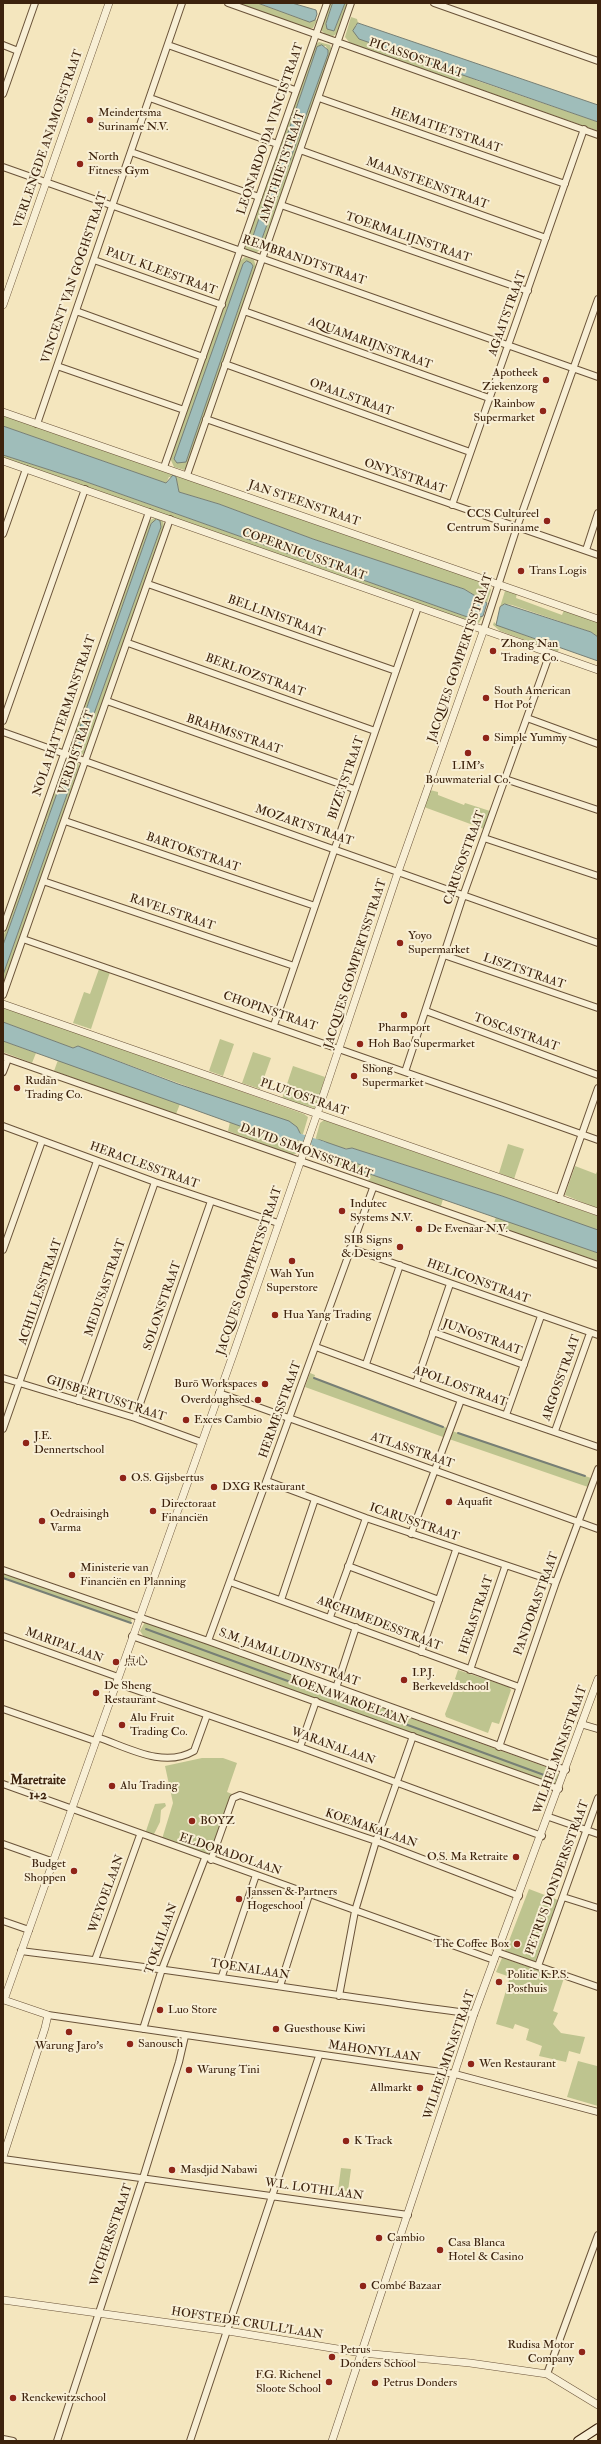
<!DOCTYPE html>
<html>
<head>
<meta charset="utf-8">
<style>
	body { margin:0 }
	#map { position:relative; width:601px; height:2444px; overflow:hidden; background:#f4e6be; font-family:"IM FELL Double Pica",serif }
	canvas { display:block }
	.frame { position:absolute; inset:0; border:4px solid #3c220d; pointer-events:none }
</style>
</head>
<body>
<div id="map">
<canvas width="601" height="2444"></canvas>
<div class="frame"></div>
</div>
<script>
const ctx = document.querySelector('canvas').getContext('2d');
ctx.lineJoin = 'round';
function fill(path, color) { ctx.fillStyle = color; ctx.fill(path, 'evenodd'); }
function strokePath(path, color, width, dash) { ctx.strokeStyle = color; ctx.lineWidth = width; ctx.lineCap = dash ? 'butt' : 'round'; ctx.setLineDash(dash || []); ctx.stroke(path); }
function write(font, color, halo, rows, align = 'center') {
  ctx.font = font + ' "IM FELL Double Pica","Noto Serif SC",serif'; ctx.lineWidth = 4; ctx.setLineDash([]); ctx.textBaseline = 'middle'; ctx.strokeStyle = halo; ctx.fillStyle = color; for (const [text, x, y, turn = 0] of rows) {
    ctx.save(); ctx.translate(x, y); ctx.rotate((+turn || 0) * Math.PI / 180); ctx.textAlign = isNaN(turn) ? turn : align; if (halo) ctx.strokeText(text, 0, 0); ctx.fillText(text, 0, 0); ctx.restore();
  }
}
const green = new Path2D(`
	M238 3H258L305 20H317L313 28 306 29Z
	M329 3H333L326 24 334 31 345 3H348L338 33 333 36 326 35 321 30Z
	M351 17 357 19 358 23 355 26 478 81 598 122V131L350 43 345 37Z
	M319 42 330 45 332 51 262 248 256 253 246 250 245 245 315 45ZM326 46 328 54 259 247 251 242 317 47Z
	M245 257 254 260 256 267 189 465 184 470 174 467 170 458 240 261ZM251 263 253 266 186 462 175 459 243 264Z
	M3 414 487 583 491 590 487 603 464 589 313 539 219 504 179 492 176 477H169L166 483 3 426Z
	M3 455 81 480 473 619 483 616 479 623 473 622 418 604 3 458Z
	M154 518 163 520 164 528 86 752 78 757 71 754 68 749 149 521ZM157 520 160 521 161 527 81 750 78 753 74 751 73 747 151 524Z
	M511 590 517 593 516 598 562 615 564 610 598 622V637L591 632 512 605 505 604 500 607 505 591Z
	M494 622 497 625 559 648 558 652 500 631 493 625Z
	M69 760 78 763 80 768 3 988V975L76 769 48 817 3 945V937L64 764Z
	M430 790 438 792V795L464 805 465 803 490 811 484 829 424 807Z
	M99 969 110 972 91 1029 73 1023 84 992 90 994Z
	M3 1006 304 1114 308 1117 303 1134 301 1135 297 1127 78 1046 73 1048 3 1022Z
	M220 1039 234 1044 223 1076 209 1071Z
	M3 1041 36 1053 32 1063 3 1052Z
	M253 1052 271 1058 260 1089 242 1083Z
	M58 1060 180 1104 176 1114 54 1071Z
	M293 1066 325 1077 317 1106 314 1108 282 1099Z
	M324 1120 598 1216V1231L502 1196 352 1148C339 1151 328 1139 315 1141L320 1123Z
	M230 1122 290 1144H296L299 1141 296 1154H290L228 1131Z
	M508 1144 524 1149 514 1179 499 1173Z
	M312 1148 361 1165 364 1172 443 1199 441 1206 369 1182 367 1176 310 1155Z
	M575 1166 596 1174 598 1169V1209L565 1195Z
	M496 1217 598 1253V1261L513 1233 494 1223Z
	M310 1373 315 1375 314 1378 447 1428 443 1437 305 1387Z
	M452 1431 591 1478 588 1487 449 1439Z
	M3 1572 132 1615 131 1623 3 1578Z
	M145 1622 554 1770 559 1776 557 1783 554 1784 545 1782 144 1637 140 1631Z
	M458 1670 509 1687 511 1690 499 1724 492 1722 488 1733 446 1717 445 1714 458 1681 455 1679Z
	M202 1758H223L237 1763 227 1792 232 1794 209 1856 162 1839 173 1803 165 1766Z
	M165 1803 166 1806 161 1810 160 1822 153 1836 145 1834 155 1804Z
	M529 1889 558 1900 535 1962 505 1951Z
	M502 1958 564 1978 553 2011 558 2013 553 2024 561 2033 585 2037 580 2054 569 2051 566 2062 539 2056 542 2046 526 2040 529 2029 515 2024 513 2029 496 2024 510 1977 496 1972Z
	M578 2061 597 2066 598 2062V2106L567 2097Z
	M341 2168 351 2169 348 2191 338 2190Z`);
const water = new Path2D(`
	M258 3H292L316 10 317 14 315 20 310 22Z
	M333 3H345L334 31 327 29 326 24Z
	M358 23 598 105V122L359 39 353 31Z
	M322 45 328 50V54L259 247 257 249 251 247V242L317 47Z
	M247 261 251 263 253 266 186 462 177 463 174 459 243 264Z
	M3 426 166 483 173 475 176 477 179 492 219 504 313 539 464 589 487 603 483 616 473 619 81 480 3 455Z
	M157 519 160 521 161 527 81 750 78 753 74 751 73 747 151 524Z
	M505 604 591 632 598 637V661L496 625 500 607Z
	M71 762 75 764 76 769 3 975V945L67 765Z
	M3 1022 73 1048 78 1046 178 1084 289 1121 297 1127 301 1135 296 1144H290L3 1041Z
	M320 1140 346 1149 352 1148 502 1196 598 1230V1253L364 1172 361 1165 312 1148 315 1141Z`);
const stream = new Path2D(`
	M314 1378 443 1427
	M458 1433 585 1476
	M3 1578 131 1623
	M146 1629 555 1779`);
const canal = new Path2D(`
	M291 1134 323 1145`);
const minor = new Path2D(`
	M228 3 598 135
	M434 3 598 61
	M3 45 18 51
	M168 45 295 90
	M3 94 35 3
	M150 98 277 144
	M319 98 565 184
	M300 150 546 238
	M131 152 259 197
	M3 167 598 377
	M281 205 528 291
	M94 260 222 305
	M76 311 203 357
	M244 311 489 398
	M225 364 470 452
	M57 366 184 410
	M206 419 598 555
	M37 424 182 3
	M164 467 327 3
	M187 475 351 3
	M452 505 584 129
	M3 534 26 469
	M586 550 598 513
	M148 584 396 671
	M484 629 517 527 598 299
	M128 643 375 731
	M107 701 354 789
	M527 718 598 744
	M3 721 85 489
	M3 732 598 943
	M505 779 598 810
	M65 821 315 906
	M484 838 598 876
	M43 881 294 966
	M3 928 149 512
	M23 939C216 1005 407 1072 598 1140
	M444 955 598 1008
	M3 995 170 519
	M426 1011 598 1075
	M274 1025 418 607
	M3 1057 598 1265
	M3 1072 8 1059
	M405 1072 463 896 550 653
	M3 1126 155 1182 278 1223
	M559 1199 598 1088
	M350 1248 598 1335
	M3 1250 42 1141
	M433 1332 524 1365
	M316 1347 461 1400 598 1447
	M366 1364 400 1265
	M3 1378 135 1418 201 1442
	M416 1383 450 1284
	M219 1393 598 1529
	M78 1401 155 1182
	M506 1415 541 1316
	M135 1418 211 1201
	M3 1429 97 1161
	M555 1431 590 1333
	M267 1481 366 1518 556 1582
	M411 1534 461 1400
	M348 1566 439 1600
	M3 1570 208 1641 566 1770
	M230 1582 519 1687
	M281 1600 315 1499
	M330 1617 366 1518
	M3 1636 118 1677
	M132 1636 559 1789
	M208 1641 373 1188
	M421 1652 456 1550
	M470 1670 505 1567
	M116 1683 300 1747 542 1836
	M336 1688 356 1627
	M3 1709 95 1741
	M581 1724 598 1729
	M97 1737C127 1747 163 1769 194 1751L207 1715
	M300 1747 316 1701
	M499 1747 556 1582 598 1469
	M3 1784 494 1960
	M549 1817 598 1834
	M3 1844 54 1862
	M211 1860 233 1798 240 1795 376 1841 519 1896
	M563 1897 598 1908
	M3 1921 29 1930
	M21 1951C173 1969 323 1994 474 2014
	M497 1952 598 1987
	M95 1960 140 1835
	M538 1966 598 1798
	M222 1976 256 1875
	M280 1986 309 1895
	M339 1996 355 1911 376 1841 413 1736
	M48 2015 455 2074 598 2112
	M143 2029 162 1969 205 1858
	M3 2159 408 2215
	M547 2374 598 2235
	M3 2439 13 2441
	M57 2441 143 2178 179 2062 185 2036
	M190 2441 319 2056`);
const tertiary = new Path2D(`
	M3 305 109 3
	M3 412 598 619
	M3 461 598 670
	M3 1004 598 1212
	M3 2157 45 2028 48 2015 4 2000 234 1352 317 1114 398 872 484 629
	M3 2300 228 2331 362 2353 470 2363 547 2374 598 2405
	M332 2441 474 2014 598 1679`);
const secondary = new Path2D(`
	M578 2441 598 2428`);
const markers = [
	[90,120,4,"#8f2418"],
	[80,164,4,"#8f2418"],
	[546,380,4,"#8f2418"],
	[543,411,4,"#8f2418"],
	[547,521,4,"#8f2418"],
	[521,571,4,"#8f2418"],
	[493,651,4,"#8f2418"],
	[486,698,4,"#8f2418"],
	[486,738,4,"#8f2418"],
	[468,753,4,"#8f2418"],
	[400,943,4,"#8f2418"],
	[404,1015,4,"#8f2418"],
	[360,1044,4,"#8f2418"],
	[354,1076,4,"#8f2418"],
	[17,1088,4,"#8f2418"],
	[342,1211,4,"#8f2418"],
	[419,1229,4,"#8f2418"],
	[400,1247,4,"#8f2418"],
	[292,1261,4,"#8f2418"],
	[275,1315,4,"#8f2418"],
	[265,1384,4,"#8f2418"],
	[258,1400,4,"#8f2418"],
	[186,1420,4,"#8f2418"],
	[26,1443,4,"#8f2418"],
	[123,1478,4,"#8f2418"],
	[214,1487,4,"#8f2418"],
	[449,1502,4,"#8f2418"],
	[153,1511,4,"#8f2418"],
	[42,1521,4,"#8f2418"],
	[72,1575,4,"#8f2418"],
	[116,1662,4,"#8f2418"],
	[404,1680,4,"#8f2418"],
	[96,1693,4,"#8f2418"],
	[122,1725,4,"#8f2418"],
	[112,1786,4,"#8f2418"],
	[192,1821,4,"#8f2418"],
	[516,1857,4,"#8f2418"],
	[74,1871,4,"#8f2418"],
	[239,1899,4,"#8f2418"],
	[517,1944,4,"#8f2418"],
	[499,1982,4,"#8f2418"],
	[160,2010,4,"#8f2418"],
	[276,2029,4,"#8f2418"],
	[69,2032,4,"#8f2418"],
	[130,2044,4,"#8f2418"],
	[471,2064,4,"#8f2418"],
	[189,2070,4,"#8f2418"],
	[420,2088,4,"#8f2418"],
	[346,2141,4,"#8f2418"],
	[172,2170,4,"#8f2418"],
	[379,2238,4,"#8f2418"],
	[440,2250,4,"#8f2418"],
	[363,2286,4,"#8f2418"],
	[582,2352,4,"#8f2418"],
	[332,2357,4,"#8f2418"],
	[329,2382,4,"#8f2418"],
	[375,2383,4,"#8f2418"],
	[13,2398,4,"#8f2418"]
];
const streetNames = [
	["PICASSOSTRAAT",416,59,19],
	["LEONARDO DA VINCISTRAAT",271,129,-71],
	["HEMATIETSTRAAT",446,131,19],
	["VERLENGDE ANAMOESTRAAT",49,139,-71],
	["AMETHIETSTRAAT",283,167,-71],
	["MAANSTEENSTRAAT",427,184,20],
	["TOERMALIJNSTRAAT",408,238,19],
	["REMBRANDTSTRAAT",304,261,19],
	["PAUL KLEESTRAAT",161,272,20],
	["VINCENT VAN GOGHSTRAAT",75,278,-71],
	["AGAATSTRAAT",508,314,-70],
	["AQUAMARIJNSTRAAT",370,344,20],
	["OPAALSTRAAT",351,398,20],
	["ONYXSTRAAT",405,477,19],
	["JAN STEENSTRAAT",304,504,19],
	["COPERNICUSSTRAAT",304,555,20],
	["BELLINISTRAAT",276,617,20],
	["JACQUES GOMPERTSSTRAAT",461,658,-71],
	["BERLIOZSTRAAT",255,676,20],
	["NOLA HATTERMANSTRAAT",65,716,-71],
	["BRAHMSSTRAAT",234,735,19],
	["VERDISTRAAT",77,753,-71],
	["BIZETSTRAAT",347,778,-71],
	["MOZARTSTRAAT",304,826,19],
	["BARTOKSTRAAT",193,853,19],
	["CARUSOSTRAAT",465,858,-70],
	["RAVELSTRAAT",172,913,19],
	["JACQUES GOMPERTSSTRAAT",356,964,-72],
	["LISZTSTRAAT",524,972,19],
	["CHOPINSTRAAT",270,1012,19],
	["TOSCASTRAAT",516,1033,20],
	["PLUTOSTRAAT",304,1098,19],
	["DAVID SIMONSSTRAAT",306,1152,20],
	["HERACLESSTRAAT",144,1166,20],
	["JACQUES GOMPERTSSTRAAT",250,1271,-71],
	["HELICONSTRAAT",478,1282,20],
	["MEDUSASTRAAT",106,1288,-71],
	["ACHILLESSTRAAT",41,1292,-71],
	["SOLONSTRAAT",163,1306,-71],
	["JUNOSTRAAT",482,1338,20],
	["ARGOSSTRAAT",562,1378,-70],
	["APOLLOSTRAAT",460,1387,20],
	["GIJSBERTUSSTRAAT",106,1399,18],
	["HERMESSTRAAT",281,1410,-70],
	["ATLASSTRAAT",412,1451,19],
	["ICARUSSTRAAT",414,1523,19],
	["PANDORASTRAAT",537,1604,-70],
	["HERASTRAAT",477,1615,-71],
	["ARCHIMEDESSTRAAT",379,1624,21],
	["MARIPALAAN",64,1646,20],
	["S.M. JAMALUDINSTRAAT",289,1658,20],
	["KOENAWAROELAAN",349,1701,20],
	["WARANALAAN",333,1747,20],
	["WILHELMINASTRAAT",561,1750,-70],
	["KOEMAKALAAN",371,1829,19],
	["ELDORADOLAAN",230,1855,19],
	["PETRUS DONDERSSTRAAT",558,1878,-70],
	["WEYOELAAN",107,1894,-70],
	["TOKAILAAN",162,1939,-70],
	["TOENALAAN",250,1970,9],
	["MAHONYLAAN",374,2052,8],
	["WILHELMINASTRAAT",450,2055,-71],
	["W.L. LOTHLAAN",314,2190,8],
	["WICHERSSTRAAT",112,2235,-71],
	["HOFSTEDE CRULL'LAAN",247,2324,9]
];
const poiNames = [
	["Meindertsma",98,113],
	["Suriname N.V.",98,127],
	["North",88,157],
	["Fitness Gym",88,171],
	["Apotheek",538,373,"right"],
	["Ziekenzorg",538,387,"right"],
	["Rainbow",535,404,"right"],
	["Supermarket",535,418,"right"],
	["CCS Cultureel",539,514,"right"],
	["Centrum Suriname",539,528,"right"],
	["Trans Logis",529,571],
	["Zhong Nan",501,644],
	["Trading Co.",501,658],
	["South American",494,691],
	["Hot Pot",494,705],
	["Simple Yummy",494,738],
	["LIM's",468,766,"center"],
	["Bouwmaterial Co.",468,780,"center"],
	["Yoyo",408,936],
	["Supermarket",408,950],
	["Pharmport",404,1028,"center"],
	["Hoh Bao Supermarket",368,1044],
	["Shong",362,1069],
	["Supermarket",362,1083],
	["Rudan",25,1081],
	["Trading Co.",25,1095],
	["Indutec",350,1204],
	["Systems N.V.",350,1218],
	["De Evenaar N.V.",427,1229],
	["SIB Signs",392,1240,"right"],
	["& Designs",392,1254,"right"],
	["Wah Yun",292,1274,"center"],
	["Superstore",292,1288,"center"],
	["Hua Yang Trading",283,1315],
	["Burō Workspaces",257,1384,"right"],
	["Overdoughsed",250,1400,"right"],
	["Exces Cambio",194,1420],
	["J.E.",34,1436],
	["Dennertschool",34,1450],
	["O.S. Gijsbertus",131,1478],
	["DXG Restaurant",222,1487],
	["Aquafit",457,1502],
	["Directoraat",161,1504],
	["Financiën",161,1518],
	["Oedraisingh",50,1514],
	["Varma",50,1528],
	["Ministerie van",80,1568],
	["Financiën en Planning",80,1582],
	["点心",124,1662],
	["I.P.J.",412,1673],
	["Berkeveldschool",412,1687],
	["De Sheng",104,1686],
	["Restaurant",104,1700],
	["Alu Fruit",130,1718],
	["Trading Co.",130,1732],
	["Alu Trading",120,1786],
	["BOYZ",200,1821],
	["O.S. Ma Retraite",508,1857,"right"],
	["Budget",66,1864,"right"],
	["Shoppen",66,1878,"right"],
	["Janssen & Partners",247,1892],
	["Hogeschool",247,1906],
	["The Coffee Box",509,1944,"right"],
	["Politie K.P.S.",507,1975],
	["Posthuis",507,1989],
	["Luo Store",168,2010],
	["Guesthouse Kiwi",284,2029],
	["Sanousch",138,2044],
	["Warung Jaro's",69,2046,"center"],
	["Wen Restaurant",479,2064],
	["Warung Tini",197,2070],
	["Allmarkt",412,2088,"right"],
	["K Track",354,2141],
	["Masdjid Nabawi",180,2170],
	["Cambio",387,2238],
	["Casa Blanca",448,2243],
	["Hotel & Casino",448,2257],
	["Combé Bazaar",371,2286],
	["Rudisa Motor",574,2345,"right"],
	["Company",574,2359,"right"],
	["Petrus",340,2350],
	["Donders School",340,2364],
	["F.G. Richenel",321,2375,"right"],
	["Sloote School",321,2389,"right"],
	["Petrus Donders",383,2383],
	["Renckewitzschool",21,2398]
];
const neighbourhoodNames = [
	["Maretraite",38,1781],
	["1+2",38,1796]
];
fill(green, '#bec48f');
fill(water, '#9fbdba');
strokePath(water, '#777f75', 1);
strokePath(stream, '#777f75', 2);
strokePath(canal, '#9fbdba', 7);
strokePath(minor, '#6a5339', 8);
strokePath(tertiary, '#6a5339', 8);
strokePath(secondary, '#3c220d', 10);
strokePath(minor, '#f8efd5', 6);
strokePath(tertiary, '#f8efd5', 7);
strokePath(secondary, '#f8efd5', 8);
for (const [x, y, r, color] of markers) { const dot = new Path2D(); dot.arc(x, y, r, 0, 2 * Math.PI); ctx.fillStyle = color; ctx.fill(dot); strokePath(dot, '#f8efd5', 1.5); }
write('12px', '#3c220d', '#f8efd5', streetNames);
write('12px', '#3c220d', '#f8efd5', poiNames, 'left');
write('bold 13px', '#3c220d', '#f8efd5', neighbourhoodNames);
</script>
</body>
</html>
